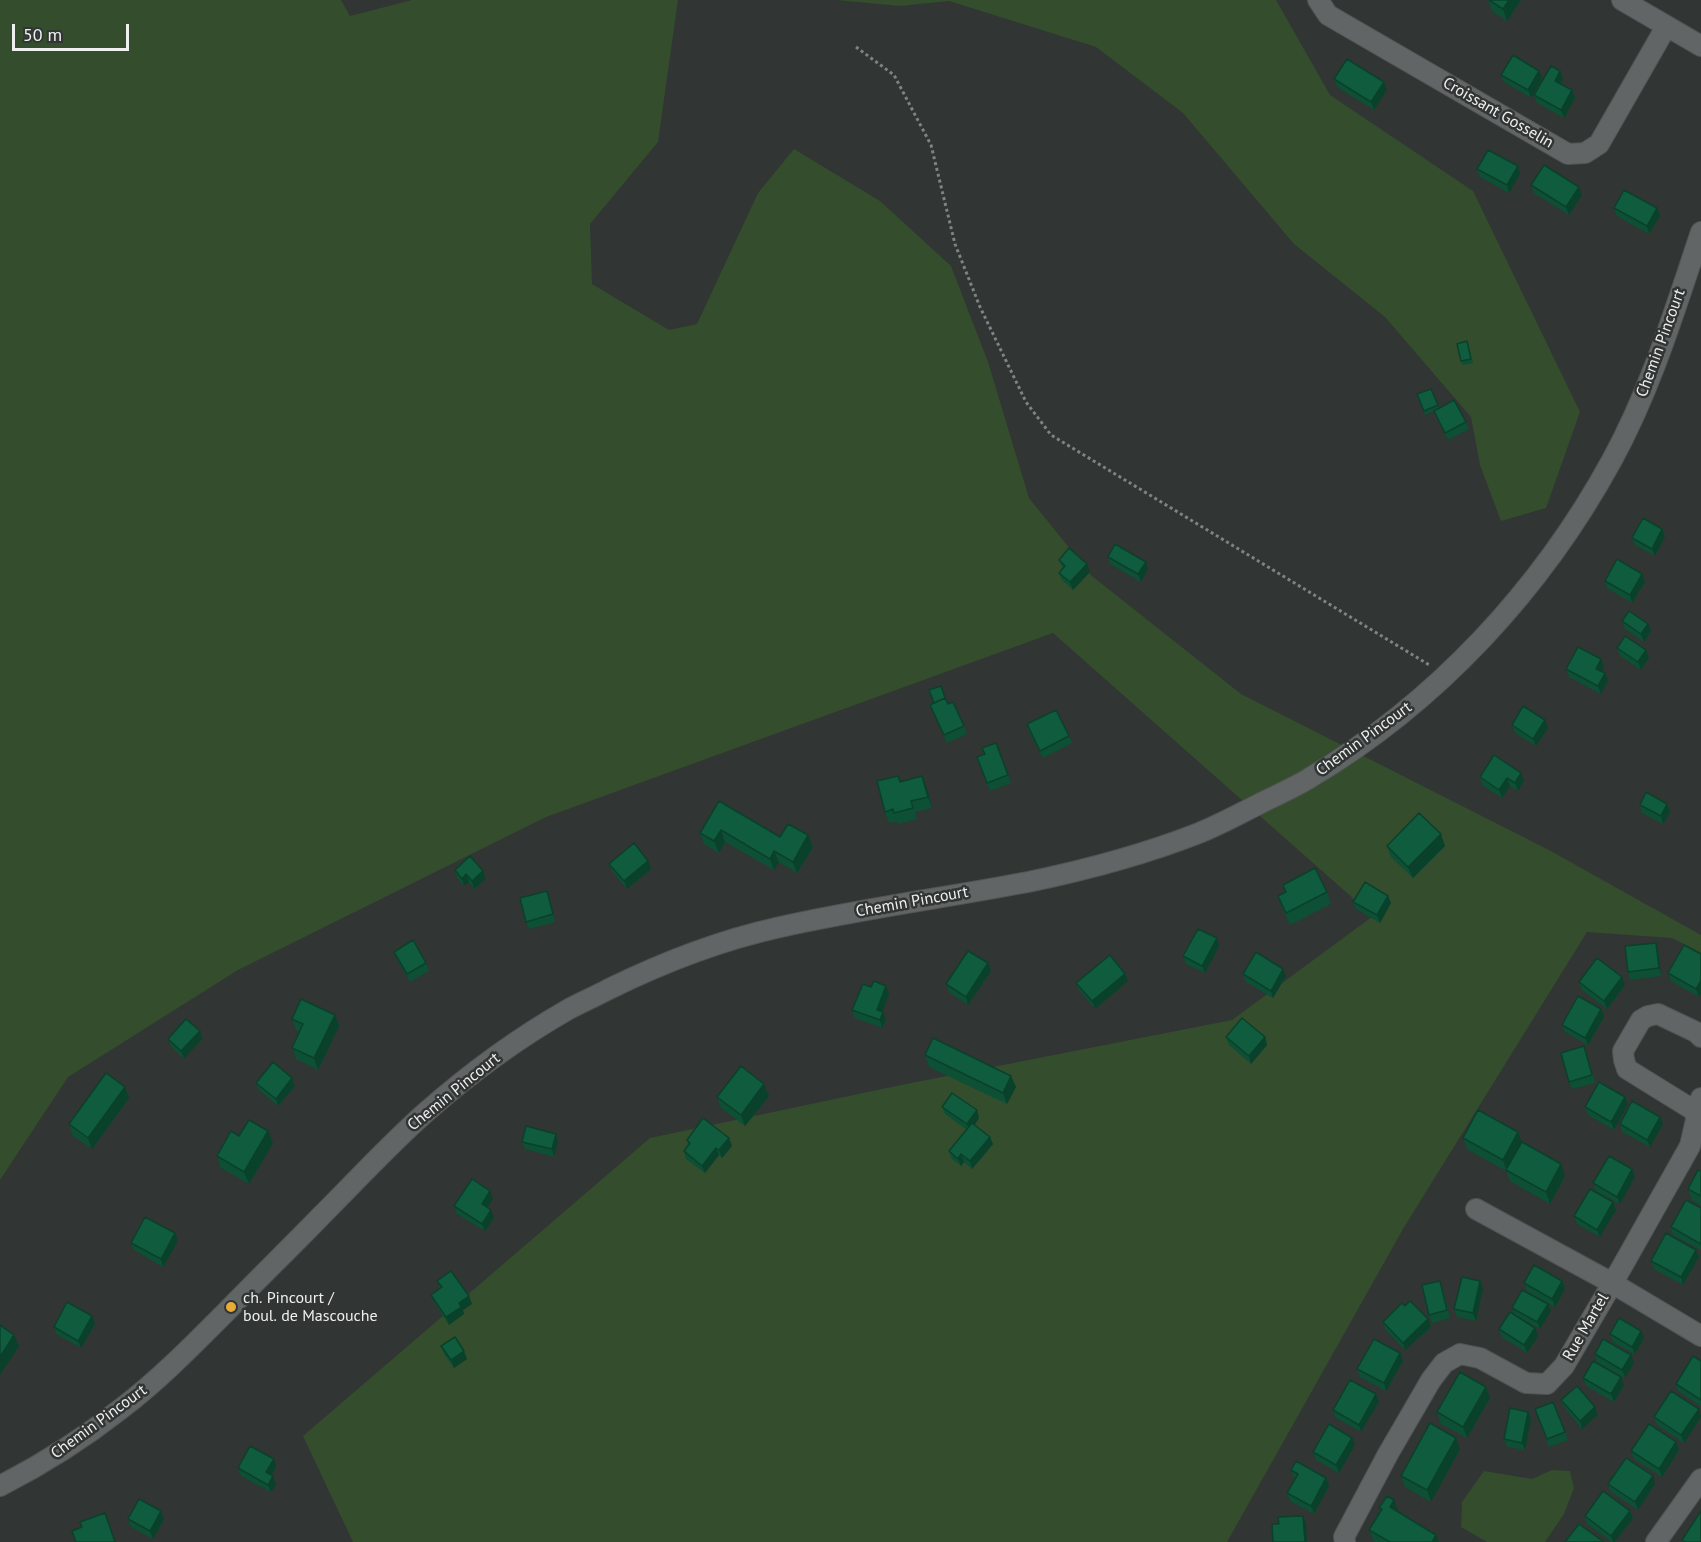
<!DOCTYPE html>
<html>
<head>
<meta charset="utf-8">
<style>
	body { margin:0 }
	#map { position:relative; width:1701px; height:1542px; overflow:hidden; background:#313534; font-family:"PT Sans",sans-serif }
	canvas { display:block }
	.scale { position:absolute; left:12px; top:24px; width:117px; height:27px; box-sizing:border-box; border:3px solid #eef0f0; border-top:0; padding-left:8px; font-size:18px; line-height:21px; white-space:nowrap; color:#eef0f0; -webkit-text-stroke:4px #313534; paint-order:stroke }
</style>
</head>
<body>
<div id="map">
<canvas width="1701" height="1542"></canvas>
<div class="scale">50 m</div>
</div>
<script>
const ctx = document.querySelector('canvas').getContext('2d');
ctx.lineJoin = 'round';
function fill(path, color) { ctx.fillStyle = color; ctx.fill(path, 'evenodd'); }
function strokePath(path, color, width, dash) { ctx.strokeStyle = color; ctx.lineWidth = width; ctx.lineCap = dash ? 'butt' : 'round'; ctx.setLineDash(dash || []); ctx.stroke(path); }
function write(font, color, halo, rows, align = 'center') {
  ctx.font = font + ' "PT Sans",sans-serif'; ctx.lineWidth = 5; ctx.setLineDash([]); ctx.textBaseline = 'middle'; ctx.strokeStyle = halo; ctx.fillStyle = color; for (const [text, x, y, turn = 0] of rows) {
    ctx.save(); ctx.translate(x, y); ctx.rotate((+turn || 0) * Math.PI / 180); ctx.textAlign = isNaN(turn) ? turn : align; if (halo) ctx.strokeText(text, 0, 0); ctx.fillText(text, 0, 0); ctx.restore();
  }
}
const green = new Path2D(`
	M0 0H341L350 16 412 0H678L658 142 590 224 592 284 669 330 697 324 758 193 794 149 880 201 951 266 988 362 1029 498 1092 576 1241 694 1549 850 1701 935V953L1672 938 1587 932 1403 1229 1227 1542H353L303 1436 650 1138 901 1085 1232 1020 1373 916 1053 633 546 817 238 970 68 1077 0 1180Z
	M836 0H1276L1330 95 1473 191 1580 412 1546 508 1501 521 1480 465 1471 417 1385 317 1294 244 1183 113 1096 47 949 1 900 6Z
	M1552 1470 1570 1471 1574 1488 1564 1514 1545 1542H1487L1461 1527 1462 1502 1484 1471 1532 1479Z`);
const path = new Path2D(`
	M856 47 894 75 931 145 955 244 980 307 1026 402 1051 435 1431 666`);
const minor = new Path2D(`
	M1318 0 1328 15 1568 154 1585 153 1599 144 1666 27
	M1622 0 1701 46
	M1698 1113 1627 1069 1624 1060 1623 1051 1641 1020 1648 1016 1658 1014 1696 1032 1701 1037
	M1476 1209 1612 1283 1701 1336
	M0 1486C43 1464 84 1438 122 1408 160 1379 194 1344 228 1310 259 1278 291 1247 322 1215 356 1181 389 1145 425 1113 469 1074 518 1038 569 1009 582 1002 596 996 609 989 662 963 718 941 776 928 859 909 944 898 1028 882 1086 870 1143 855 1199 833 1219 825 1239 814 1259 804 1275 796 1293 788 1308 779 1436 703 1541 590 1612 460 1651 389 1675 309 1701 232
	M1345 1542 1344 1537 1388 1454 1431 1380 1444 1363 1460 1354 1480 1358 1526 1383 1547 1384 1564 1366 1623 1265 1690 1146 1701 1098
	M1656 1542 1701 1479`);
const wall = new Path2D(`
	M1488 0H1521L1507 21 1492 11Z
	M1539 71 1542 78 1531 98 1504 82 1501 75Z
	M1334 79 1387 90 1374 110 1337 87Z
	M1563 79 1561 84 1572 90 1575 98 1564 118 1537 103 1534 95Z
	M1477 169 1520 174 1509 193 1480 177Z
	M1531 185 1579 187 1582 195 1569 215 1534 193Z
	M1614 208H1657L1660 216 1649 234 1617 216Z
	M1467 341 1473 363 1463 365 1461 361Z
	M1431 389 1439 408 1466 422 1469 429 1448 440 1437 418 1434 411 1425 415 1417 394Z
	M1662 529 1665 537 1655 556 1635 545 1632 538Z
	M1108 557 1146 562 1148 569 1141 582 1110 564Z
	M1059 560 1087 564 1090 572 1073 590 1062 580 1059 573 1063 569Z
	M1642 574 1645 582 1632 603 1607 588 1605 581Z
	M1622 621 1651 631 1644 642 1625 629Z
	M1617 648 1646 650 1649 657 1641 670 1620 656Z
	M1601 659 1604 667 1601 672 1608 681 1601 694 1569 677 1566 669Z
	M945 698 948 704 964 726 967 734 947 743 930 705Z
	M1545 720 1548 728 1536 746 1515 733 1512 725Z
	M1027 724 1069 736 1072 743 1043 758 1029 732Z
	M996 743 1011 783 990 791 977 757 985 754Z
	M1494 755 1524 781 1518 791 1510 786 1502 798 1482 785 1480 777Z
	M898 776 900 782 927 788 932 808 915 812 917 819 898 824 897 821 889 823 885 812Z
	M719 801 780 837 808 835 813 847 797 873 779 862 774 870 725 842 719 853 704 844 700 833Z
	M1667 804 1670 812 1663 824 1642 813 1640 805Z
	M1387 846H1445L1413 878 1391 857Z
	M609 864 651 869 627 889 612 871Z
	M455 870 483 871 486 879 474 889 469 882 464 886 457 878Z
	M1283 885 1327 892 1331 904 1290 925 1282 908 1278 896 1286 892Z
	M547 891 555 922 529 929 526 922Z
	M1388 896 1391 903 1380 923 1356 909 1353 902Z
	M1656 943 1658 950 1661 976 1630 980 1628 972Z
	M1684 945 1699 997 1671 981 1668 973Z
	M1219 946 1205 973 1186 964 1183 956Z
	M394 952 426 963 429 971 410 982 397 959Z
	M988 963 991 971 968 1005 949 992 946 984Z
	M1243 974 1286 976 1273 998 1246 982Z
	M1622 977 1625 985 1607 1009 1582 990 1579 982Z
	M1128 981 1095 1009 1079 990 1076 983Z
	M886 986 889 994 882 1012 886 1020 882 1028 855 1018 852 1010 871 987Z
	M1601 1009 1604 1017 1588 1045 1565 1032 1562 1025Z
	M335 1015 339 1026 318 1070 296 1059 292 1048 300 1032 296 1030 292 1019Z
	M200 1031 202 1039 184 1059 171 1046 168 1039Z
	M1226 1037H1265L1267 1045 1251 1064 1229 1045Z
	M1587 1054 1595 1083 1572 1089 1569 1082Z
	M925 1055 1016 1087 1007 1104 929 1067Z
	M256 1083 295 1086 278 1106 259 1090Z
	M125 1087 129 1098 92 1149 73 1136 69 1124Z
	M769 1096 745 1126 721 1108 717 1097Z
	M1625 1097 1628 1104 1614 1130 1588 1115 1585 1107Z
	M942 1107 979 1118 975 1124 993 1144 972 1169 964 1162 961 1166 952 1159 949 1151 967 1130 945 1114Z
	M1660 1117 1663 1124 1650 1147 1622 1132 1620 1124Z
	M268 1131 273 1143 249 1184 221 1168 217 1156 239 1136Z
	M1518 1132 1522 1142 1565 1176 1550 1204 1510 1181 1506 1171 1467 1149 1463 1138Z
	M556 1134 558 1142 554 1157 525 1149 522 1142Z
	M687 1140 732 1146 722 1158 719 1155 705 1173 686 1159 684 1151 688 1145Z
	M1701 1170V1205L1692 1200 1688 1189Z
	M1635 1177 1620 1204 1596 1191 1593 1183Z
	M493 1199 487 1208 494 1218 485 1231 457 1214 454 1206Z
	M1701 1208V1250L1673 1235 1671 1227Z
	M1616 1210 1600 1237 1577 1224 1574 1216Z
	M178 1241 163 1267 134 1250 131 1243Z
	M1696 1250 1699 1257 1683 1285 1654 1269 1651 1261Z
	M437 1281 472 1304 463 1310 464 1314 449 1325 434 1302 431 1295 440 1289Z
	M1562 1281 1565 1289 1555 1307 1527 1291 1524 1283Z
	M1443 1288 1450 1318 1432 1323 1429 1315Z
	M1483 1289 1476 1321 1457 1317 1454 1309Z
	M1405 1306 1428 1319 1431 1327 1405 1350 1385 1329 1383 1322Z
	M1512 1308 1551 1311 1540 1329 1517 1316 1538 1336 1527 1353 1502 1337 1499 1329 1515 1315Z
	M92 1316 95 1324 81 1348 56 1334 54 1327Z
	M1610 1334 1644 1338 1635 1354 1613 1342Z
	M441 1346 467 1359 454 1368 444 1354Z
	M1400 1353 1403 1361 1386 1391 1360 1377 1357 1369Z
	M1595 1354 1631 1355 1634 1363 1625 1378 1597 1362Z
	M1701 1361V1406L1678 1391 1676 1384Z
	M1583 1378 1624 1385 1614 1402 1586 1386Z
	M1486 1387 1490 1398 1467 1438 1441 1424 1437 1412Z
	M1561 1400 1598 1415 1582 1429 1564 1407Z
	M1379 1402 1361 1432 1336 1418 1333 1410Z
	M1553 1402 1568 1440 1549 1447 1535 1409Z
	M1699 1409 1701 1417 1684 1443 1657 1425 1654 1417Z
	M1528 1412 1531 1420 1525 1450 1507 1447 1504 1439Z
	M1676 1442 1679 1450 1662 1477 1634 1459 1631 1451Z
	M1355 1445 1339 1473 1316 1460 1313 1452Z
	M1460 1449 1431 1502 1405 1487 1401 1476Z
	M276 1467 272 1475 273 1476 276 1484 271 1492 241 1476 238 1468Z
	M1291 1470 1329 1486 1314 1514 1290 1501 1287 1493 1295 1479 1294 1478Z
	M1608 1484H1655L1638 1510 1611 1492Z
	M1379 1508 1398 1511 1439 1542H1375L1374 1541 1369 1530 1380 1511Z
	M1630 1511 1633 1518 1615 1542H1612L1587 1524 1585 1516Z
	M128 1519H164L153 1539 131 1527Z`);
const shadedWall = new Path2D(`
	M1509 0H1521L1507 21 1503 9Z
	M1539 71 1542 78 1531 98 1528 90Z
	M1560 71 1563 79 1558 88 1555 81Z
	M1384 82 1387 90 1374 110 1371 102Z
	M1572 90 1575 98 1564 118 1561 110Z
	M1518 166 1520 174 1509 193 1507 185Z
	M1579 187 1582 195 1569 215 1566 207Z
	M1657 208 1660 216 1649 234 1647 226Z
	M1662 529 1665 537 1655 556 1652 549Z
	M1146 562 1148 569 1141 582 1138 574Z
	M1087 564 1090 572 1073 590 1070 582Z
	M1642 574 1645 582 1632 603 1630 595Z
	M1648 624 1651 631 1644 642 1641 634Z
	M1646 650 1649 657 1641 670 1638 662Z
	M1601 659 1604 667 1599 676 1596 669Z
	M1605 673 1608 681 1601 694 1598 686Z
	M1545 720 1548 728 1536 746 1533 739Z
	M1521 773 1524 781 1518 791 1515 783Z
	M922 776 927 788 932 808 928 797Z
	M1507 778 1510 786 1502 798 1499 790Z
	M1667 804 1670 812 1663 824 1661 816Z
	M721 830 725 842 719 853 714 841Z
	M1441 834 1445 846 1413 878 1408 867Z
	M808 835 813 847 797 873 793 862Z
	M774 851 779 862 774 870 770 859Z
	M648 861 651 869 627 889 624 881Z
	M483 871 486 879 474 889 472 881Z
	M466 874 469 882 464 886 462 879Z
	M1388 896 1391 903 1380 923 1377 915Z
	M1217 938 1219 946 1205 973 1202 966Z
	M1656 943 1658 950 1661 976 1659 968Z
	M988 963 991 971 968 1005 966 997Z
	M1283 969 1286 976 1273 998 1271 991Z
	M1125 974 1128 981 1095 1009 1092 1001Z
	M1622 977 1625 985 1607 1009 1604 1001Z
	M1701 980V993L1699 997 1696 989Z
	M886 986 889 994 880 1018 877 1010Z
	M1601 1009 1604 1017 1588 1045 1585 1038Z
	M883 1012 886 1020 882 1028 880 1020Z
	M335 1015 339 1026 318 1070 314 1058Z
	M200 1031 202 1039 184 1059 181 1051Z
	M1265 1037 1267 1045 1251 1064 1249 1056Z
	M1011 1076 1016 1087 1007 1104 1003 1093Z
	M292 1078 295 1086 278 1106 276 1099Z
	M764 1084 769 1096 745 1126 741 1115Z
	M125 1087 129 1098 92 1149 88 1138Z
	M1625 1097 1628 1104 1614 1130 1611 1122Z
	M977 1110 979 1118 970 1132 967 1124Z
	M1660 1117 1663 1124 1650 1147 1647 1140Z
	M268 1131 273 1143 249 1184 244 1172Z
	M1518 1132 1523 1144 1507 1172 1503 1160Z
	M556 1134 558 1142 554 1157 552 1149Z
	M990 1137 993 1144 972 1169 970 1161Z
	M729 1138 732 1146 722 1158 719 1150Z
	M716 1148 719 1155 705 1173 702 1166Z
	M961 1154 964 1162 961 1166 958 1159Z
	M1561 1164 1565 1176 1550 1204 1546 1192Z
	M1632 1169 1635 1177 1620 1204 1617 1197Z
	M490 1191 493 1199 484 1212 482 1204Z
	M1613 1202 1616 1210 1600 1237 1597 1230Z
	M491 1210 494 1218 485 1231 482 1224Z
	M175 1233 178 1241 163 1267 161 1259Z
	M1696 1250 1699 1257 1683 1285 1681 1277Z
	M1480 1281 1483 1289 1476 1321 1473 1313Z
	M1562 1281 1565 1289 1555 1307 1552 1299Z
	M469 1296 472 1304 463 1310 464 1314 449 1325 446 1317 459 1303Z
	M1548 1304 1551 1311 1540 1329 1537 1322Z
	M92 1316 95 1324 81 1348 78 1341Z
	M1428 1319 1431 1327 1405 1350 1403 1343Z
	M1535 1328 1538 1336 1527 1353 1524 1345Z
	M1641 1331 1644 1338 1635 1354 1632 1347Z
	M14 1335 19 1346 0 1375V1357Z
	M464 1351 467 1359 454 1368 451 1360Z
	M1400 1353 1403 1361 1386 1391 1384 1383Z
	M1631 1355 1634 1363 1625 1378 1622 1370Z
	M1621 1377 1624 1385 1614 1402 1611 1394Z
	M1486 1387 1490 1398 1467 1438 1463 1427Z
	M1376 1394 1379 1402 1361 1432 1359 1425Z
	M1595 1407 1598 1415 1582 1429 1580 1421Z
	M1699 1409 1701 1417 1684 1443 1681 1435Z
	M1528 1412 1531 1420 1525 1450 1522 1443Z
	M1352 1438 1355 1445 1339 1473 1336 1465Z
	M1456 1438 1460 1449 1431 1502 1427 1490Z
	M1676 1442 1679 1450 1662 1477 1659 1469Z
	M274 1459 276 1467 269 1480 266 1472Z
	M273 1476 276 1484 271 1492 268 1485Z
	M1653 1476 1655 1484 1638 1510 1635 1502Z
	M1326 1478 1329 1486 1314 1514 1311 1506Z
	M1394 1500 1398 1511 1394 1519 1390 1507Z
	M161 1511 164 1519 153 1539 150 1531Z
	M1630 1511 1633 1518 1615 1542H1613L1611 1536Z
	M1303 1516 1306 1523 1307 1542H1305Z
	M1436 1535 1439 1542H1432Z`);
const building = new Path2D(`
	M1489 0H1509L1503 9Z
	M1513 55 1539 71 1528 90 1501 75Z
	M1347 59 1384 82 1371 102 1334 79Z
	M1551 66 1560 71 1555 81 1572 90 1561 110 1534 95Z
	M1488 150 1518 166 1507 185 1477 169Z
	M1544 165 1579 187 1566 207 1531 185Z
	M1624 190 1657 208 1647 226 1614 208Z
	M1467 341 1471 359 1461 361 1457 344Z
	M1431 389 1438 405 1424 411 1417 394Z
	M1454 400 1466 422 1445 433 1434 411Z
	M1643 518 1662 529 1652 549 1632 538Z
	M1115 544 1146 562 1138 574 1108 557Z
	M1069 548 1087 564 1070 582 1059 573 1065 566 1059 560Z
	M1617 559 1642 574 1630 595 1605 581Z
	M1629 611 1648 624 1641 634 1622 621Z
	M1625 636 1646 650 1638 662 1617 648Z
	M1578 647 1601 659 1596 669 1605 673 1598 686 1566 669Z
	M941 686 945 698 934 703 929 690Z
	M945 698 948 704 953 702 964 726 944 735 930 705Z
	M1523 706 1545 720 1533 739 1512 725Z
	M1056 710 1069 736 1040 751 1027 724Z
	M996 743 1008 775 987 783 977 757 985 754 982 748Z
	M1494 755 1521 773 1515 783 1507 778 1499 790 1480 777Z
	M898 776 900 782 922 776 928 797 911 801 913 808 894 813 893 809 885 812 877 781Z
	M1646 792 1667 804 1661 816 1640 805Z
	M719 801 780 837 788 824 808 835 793 862 774 851 770 859 721 830 714 841 700 833Z
	M1419 813 1441 834 1408 867 1387 846Z
	M634 843 648 861 624 881 609 864Z
	M470 856 483 871 472 881 466 874 462 879 455 870Z
	M1315 868 1327 892 1286 913 1278 896 1286 892 1283 885Z
	M1365 882 1388 896 1377 915 1353 902Z
	M547 891 553 914 526 922 520 898Z
	M1198 929 1217 938 1202 966 1183 956Z
	M413 940 426 963 407 974 394 952Z
	M1656 943 1659 968 1628 972 1625 946Z
	M1684 945 1701 954V980L1696 989 1668 973Z
	M968 951 988 963 966 997 946 984Z
	M1256 952 1283 969 1271 991 1243 974Z
	M1110 955 1125 974 1092 1001 1076 983Z
	M1597 958 1622 977 1604 1001 1579 982Z
	M874 981 886 986 877 1010 883 1012 880 1020 852 1010 863 984 871 987Z
	M1578 996 1601 1009 1585 1038 1562 1025Z
	M301 999 335 1015 314 1058 292 1048 303 1024 292 1019Z
	M1242 1018 1265 1037 1249 1056 1226 1037Z
	M186 1019 200 1031 181 1051 168 1039Z
	M933 1038 1011 1076 1003 1093 925 1055Z
	M1584 1046 1592 1075 1569 1082 1561 1053Z
	M273 1062 292 1078 276 1099 256 1083Z
	M741 1066 764 1084 741 1115 717 1097Z
	M106 1073 125 1087 88 1138 69 1124Z
	M1599 1082 1625 1097 1611 1122 1585 1107Z
	M952 1093 977 1110 967 1124 942 1107Z
	M1632 1101 1660 1117 1647 1140 1620 1124Z
	M1478 1110 1518 1132 1503 1160 1463 1138Z
	M703 1118 729 1138 719 1150 716 1148 702 1166 684 1151 690 1143 687 1140Z
	M249 1120 268 1131 244 1172 217 1156 231 1131 239 1136Z
	M972 1123 990 1137 970 1161 961 1154 958 1159 949 1151Z
	M526 1126 556 1134 552 1149 522 1142Z
	M1522 1142 1561 1164 1546 1192 1506 1170Z
	M1609 1156 1632 1169 1617 1197 1593 1183Z
	M1698 1170 1701 1171V1170V1196L1688 1189Z
	M472 1179 490 1191 482 1204 491 1210 482 1224 454 1206Z
	M1590 1189 1613 1202 1597 1230 1574 1216Z
	M1686 1200 1701 1208V1244L1671 1227Z
	M145 1217 175 1233 161 1259 131 1243Z
	M1666 1233 1696 1250 1681 1277 1651 1261Z
	M1534 1265 1562 1281 1552 1299 1524 1283Z
	M451 1271 469 1296 459 1303 461 1307 446 1317 431 1295 442 1287 437 1281Z
	M1462 1277 1480 1281 1473 1313 1454 1309Z
	M1440 1281 1447 1310 1429 1315 1422 1285Z
	M1522 1290 1548 1304 1537 1322 1512 1308Z
	M1410 1301 1428 1319 1403 1343 1383 1322 1402 1303 1405 1306Z
	M67 1302 92 1316 78 1341 54 1327Z
	M1510 1312 1535 1328 1524 1345 1499 1329Z
	M1619 1318 1641 1331 1632 1347 1610 1334Z
	M0 1325 14 1335 0 1357Z
	M455 1337 464 1351 451 1360 441 1346Z
	M1374 1339 1400 1353 1384 1383 1357 1369Z
	M1603 1339 1631 1355 1622 1370 1595 1354Z
	M1693 1356 1701 1361V1400L1676 1384Z
	M1593 1361 1621 1377 1611 1394 1583 1378Z
	M1460 1372 1486 1387 1463 1427 1437 1412Z
	M1350 1380 1376 1394 1359 1425 1333 1410Z
	M1577 1386 1595 1407 1580 1421 1561 1400Z
	M1671 1391 1699 1409 1681 1435 1654 1417Z
	M1553 1402 1565 1432 1547 1439 1535 1409Z
	M1510 1408 1528 1412 1522 1443 1504 1439Z
	M1430 1423 1456 1438 1427 1490 1401 1476Z
	M1329 1424 1352 1438 1336 1465 1313 1452Z
	M1649 1424 1676 1442 1659 1469 1631 1451Z
	M250 1446 274 1459 266 1472 273 1476 268 1485 238 1468Z
	M1626 1458 1653 1476 1635 1502 1608 1484Z
	M1296 1461 1326 1478 1311 1506 1287 1493 1298 1474 1291 1470Z
	M1603 1491 1630 1511 1611 1536 1585 1516Z
	M1387 1496 1394 1500 1390 1507 1436 1535 1432 1542H1390L1369 1530 1382 1509 1379 1508Z
	M139 1499 161 1511 150 1531 128 1519Z
	M1701 1511V1542H1685L1682 1540Z
	M105 1513 115 1542H76L72 1531 82 1527 80 1522Z
	M1303 1516 1305 1542H1273L1272 1524H1279L1278 1517Z
	M1579 1524 1604 1542H1565Z`);
const markers = [
	[231,1307,6,"#e9ab38"]
];
const streetNames = [
	["Croissant Gosselin",1498,113,30],
	["Chemin Pincourt",1661,343,-70],
	["Chemin Pincourt",1364,739,-36],
	["Chemin Pincourt",912,902,-10],
	["Chemin Pincourt",454,1092,-39],
	["Rue Martel",1586,1327,-60],
	["Chemin Pincourt",99,1422,-36]
];
const poiNames = [
	["ch. Pincourt /",243,1298],
	["boul. de Mascouche",243,1316]
];
fill(green, '#334d2d');
strokePath(minor, '#505453', 22);
strokePath(path, '#7f8382', 3, [3, 3]);
strokePath(minor, '#616565', 20);
fill(wall, '#0d5035');
fill(shadedWall, '#0a412b');
fill(building, '#0f5d3e');
strokePath(building, '#0a412b', 1.5);
for (const [x, y, r, color] of markers) { const dot = new Path2D(); dot.arc(x, y, r, 0, 2 * Math.PI); ctx.fillStyle = color; ctx.fill(dot); strokePath(dot, '#313534', 2); }
write('16px', '#eef0f0', '#313534', streetNames);
write('16px', '#eef0f0', '#313534', poiNames, 'left');
</script>
</body>
</html>
